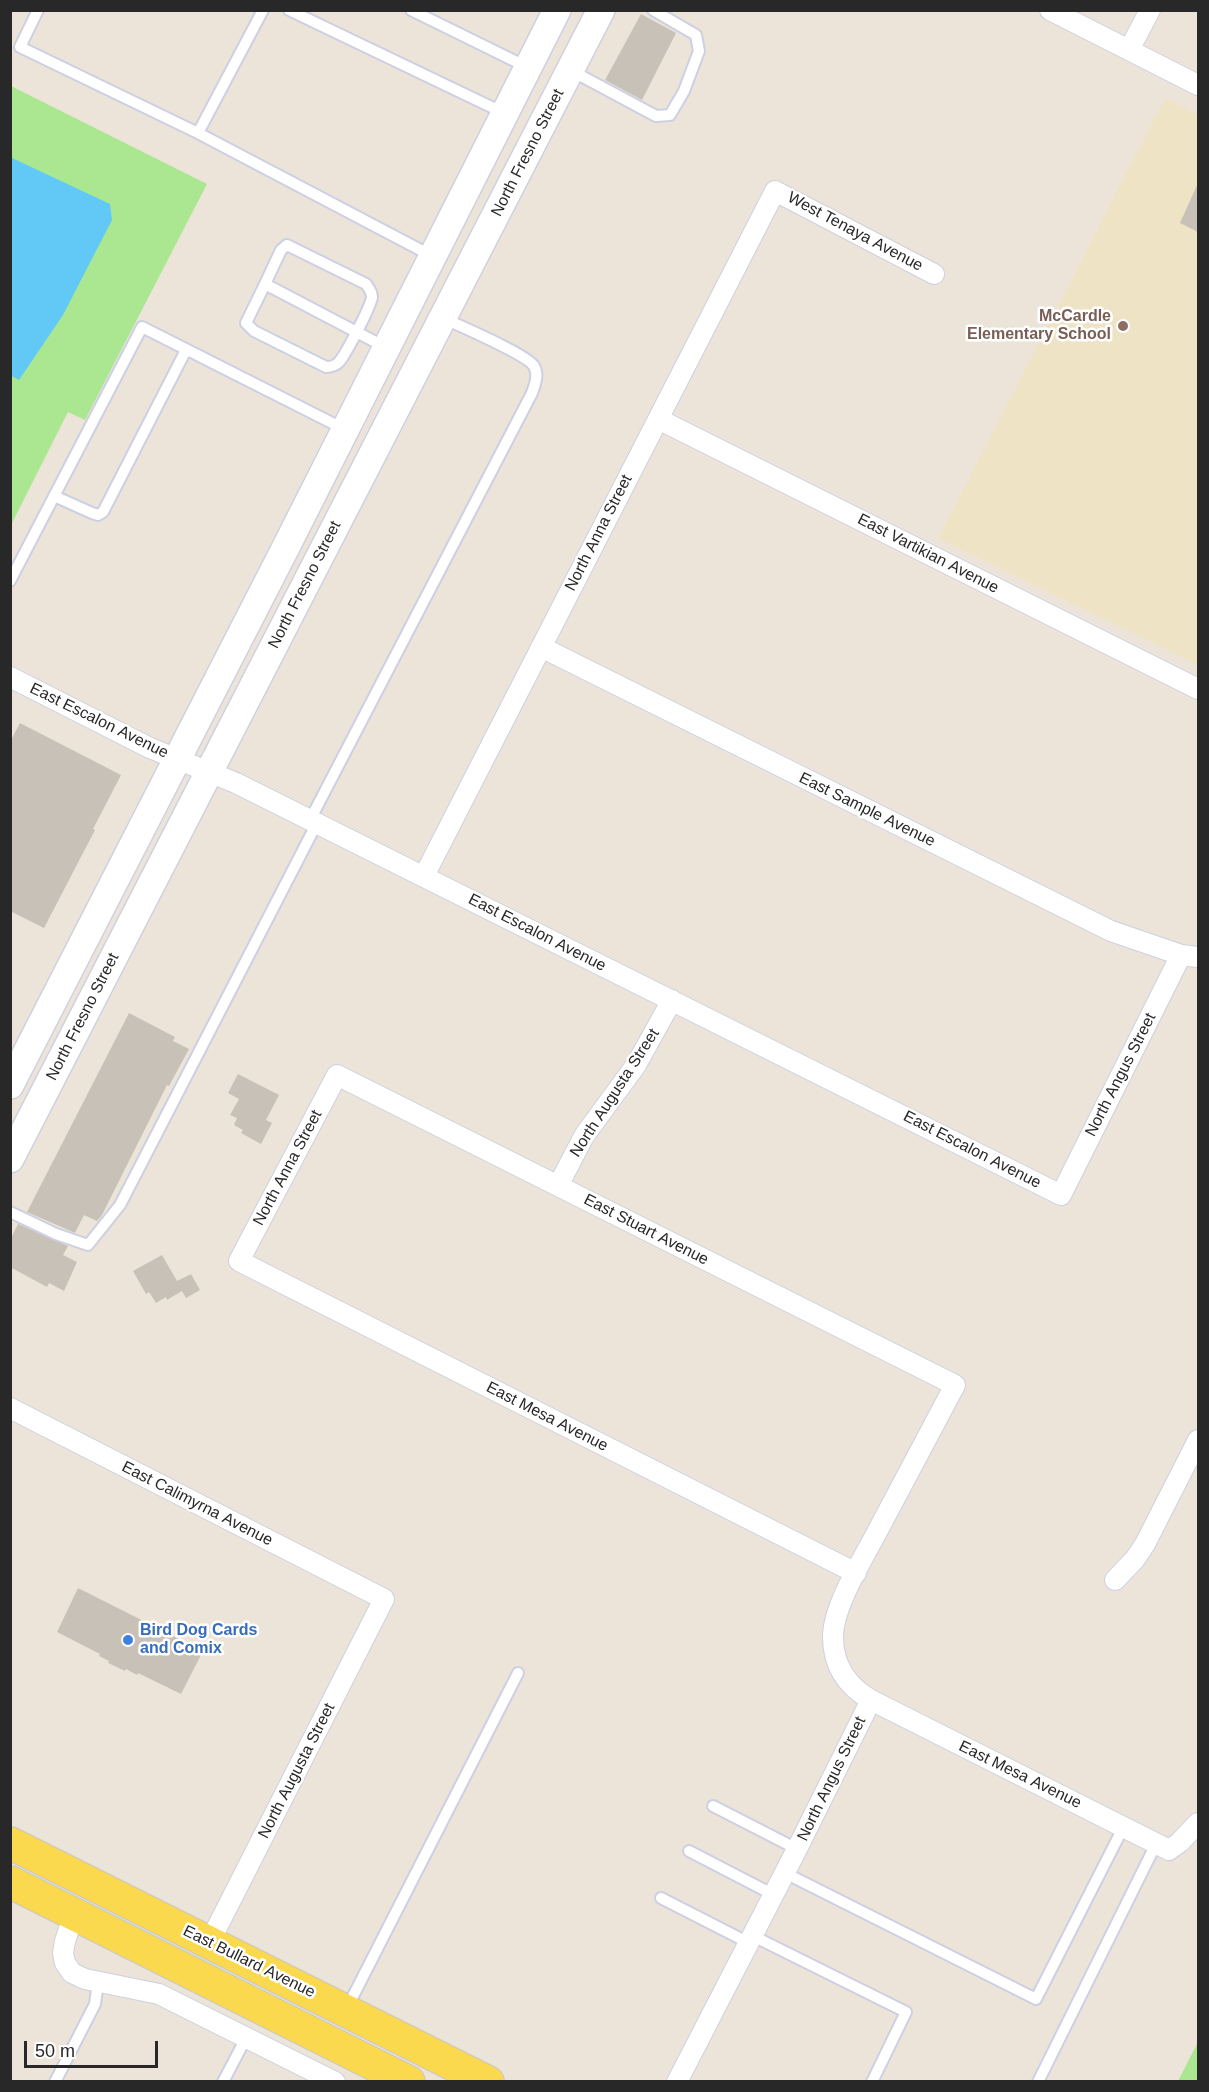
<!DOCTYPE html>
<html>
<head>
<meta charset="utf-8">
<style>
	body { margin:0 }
	#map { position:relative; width:1209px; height:2092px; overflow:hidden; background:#ece4d8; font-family:Arial,sans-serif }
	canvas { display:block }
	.frame { position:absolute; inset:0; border:12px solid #282828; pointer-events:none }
	.scale { position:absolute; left:24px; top:2041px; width:134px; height:27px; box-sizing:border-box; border:3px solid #282828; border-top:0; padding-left:8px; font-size:18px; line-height:21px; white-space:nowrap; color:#282828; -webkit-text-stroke:4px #fff; paint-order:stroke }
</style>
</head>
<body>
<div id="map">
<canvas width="1209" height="2092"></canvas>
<div class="frame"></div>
<div class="scale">50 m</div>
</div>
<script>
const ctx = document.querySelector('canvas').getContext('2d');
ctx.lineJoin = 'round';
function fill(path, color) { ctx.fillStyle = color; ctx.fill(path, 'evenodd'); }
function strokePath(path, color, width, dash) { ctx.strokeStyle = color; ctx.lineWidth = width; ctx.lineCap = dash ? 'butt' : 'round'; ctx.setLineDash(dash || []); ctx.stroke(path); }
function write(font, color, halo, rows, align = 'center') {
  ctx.font = font + ' Arial,sans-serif'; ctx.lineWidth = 5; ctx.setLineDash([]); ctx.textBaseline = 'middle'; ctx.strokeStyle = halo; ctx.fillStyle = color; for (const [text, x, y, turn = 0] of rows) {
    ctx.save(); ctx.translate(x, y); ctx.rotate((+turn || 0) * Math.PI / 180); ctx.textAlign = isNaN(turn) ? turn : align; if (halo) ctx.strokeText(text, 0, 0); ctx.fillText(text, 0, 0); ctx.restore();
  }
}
const education = new Path2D(`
	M1165 98 1198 115V665L938 538Z`);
const green = new Path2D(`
	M11 86 207 184 85 420 68 412 11 525Z
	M1198 2042V2081H1178Z`);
const water = new Path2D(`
	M10 157 110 204 112 220 63 315 19 380 10 375Z`);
const building = new Path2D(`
	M641 14 676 33 642 100 605 80Z
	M1198 183V232L1180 223Z
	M20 723 121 775 93 829 95 830 44 928 10 911V742Z
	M129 1013 175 1037 173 1041 189 1049 169 1086 167 1085 102 1215 97 1221 84 1215 75 1233 27 1212Z
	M238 1074 279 1095 266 1120 272 1123 261 1144 241 1133 243 1130 234 1125 237 1118 230 1115 239 1099 228 1093Z
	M18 1224 68 1246 63 1255 77 1262 64 1291 49 1283 47 1287 10 1267V1240Z
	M162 1255 177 1281 191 1274 200 1290 186 1298 182 1291 167 1300 166 1297 156 1303 149 1292 146 1294 133 1271Z
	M78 1588 203 1651 181 1694 138 1673 137 1675 126 1669 125 1671 108 1663 109 1661 99 1656 100 1654 57 1632Z`);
const lane = new Path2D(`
	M38 10 20 47 198 133 263 10
	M289 10 506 114
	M411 10 529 68
	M570 70 656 116 670 115 684 91 699 51 696 35 653 10
	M198 133 432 256
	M265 284 281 250 287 245 366 284C369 288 372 292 372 297 371 306 346 354 339 362 335 366 332 367 326 367L254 331 246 323 265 284 387 348
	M54 496 92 513 98 515 103 512 186 350
	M10 581 142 327 346 430
	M310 820 532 393C535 384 539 375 534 366 526 354 460 326 443 318
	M10 1212 56 1234 88 1245 120 1205 317 823
	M713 1806 797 1849
	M689 1851 774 1895
	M785 1873 1036 1999 1124 1826
	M661 1898 749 1943
	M753 1936 906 2012 872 2082
	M347 2008 518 1673
	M55 2082 95 2004 98 1982
	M223 2082 246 2038
	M1038 2082 1156 1844`);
const street = new Path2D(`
	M1050 10 1198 85
	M1129 50 1150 10
	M658 419 1198 689
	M541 647 1111 931 1181 955 1198 957
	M10 677 150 748 236 783 1061 1195 1181 955
	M424 876 775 191 934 274
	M558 1186 584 1136 636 1065 672 1000
	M10 1408 384 1599 209 1943
	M1115 1580 1135 1559 1145 1544 1198 1440
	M871 1700 1169 1850 1180 1842 1198 1823
	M74 1914 65 1941 63 1953 65 1963 72 1973 85 1979 159 1994 335 2082
	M677 2082 797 1849 871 1700C847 1686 833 1665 833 1637 833 1606 863 1559 877 1532 903 1483 929 1434 955 1385L337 1075 239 1261 856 1573`);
const secondary = new Path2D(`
	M10 1085 288 543 557 10
	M10 1159 601 10`);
const primary = new Path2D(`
	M10 1843 488 2082
	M10 1882 409 2082`);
const markers = [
	[1123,326,6,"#8d6e63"],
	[128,1640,6,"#3f7fe0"]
];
const streetNames = [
	["North Fresno Street",528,153,-63],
	["West Tenaya Avenue",855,232,28],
	["North Anna Street",599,533,-63],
	["East Vartikian Avenue",928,554,27],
	["North Fresno Street",305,585,-63],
	["East Escalon Avenue",99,721,26],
	["East Sample Avenue",867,810,26],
	["East Escalon Avenue",537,933,27],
	["North Fresno Street",83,1017,-63],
	["North Angus Street",1121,1075,-63],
	["North Augusta Street",615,1093,-57],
	["East Escalon Avenue",972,1150,27],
	["North Anna Street",288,1168,-62],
	["East Stuart Avenue",646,1230,27],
	["East Mesa Avenue",547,1417,27],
	["East Calimyrna Avenue",197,1504,27],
	["North Augusta Street",297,1771,-63],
	["East Mesa Avenue",1020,1775,26],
	["North Angus Street",832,1779,-64],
	["East Bullard Avenue",249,1962,26]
];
const educationNames = [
	["McCardle",1111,317],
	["Elementary School",1111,335]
];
const shopNames = [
	["Bird Dog Cards",140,1631],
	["and Comix",140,1649]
];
fill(education, '#efe3c5');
fill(green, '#aae790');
fill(water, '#62c9f7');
fill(building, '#c7c1b8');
strokePath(lane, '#cdd0e2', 14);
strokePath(street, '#cdd0e2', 22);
strokePath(secondary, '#cdd0e2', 30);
strokePath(primary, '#c7c7c7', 34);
strokePath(lane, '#fff', 10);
strokePath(street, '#fff', 20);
strokePath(secondary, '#fff', 27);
strokePath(primary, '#fad94f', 32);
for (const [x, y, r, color] of markers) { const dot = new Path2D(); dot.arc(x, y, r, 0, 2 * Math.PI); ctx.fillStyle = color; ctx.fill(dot); strokePath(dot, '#fff', 2); }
write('16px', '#282828', '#fff', streetNames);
write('bold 16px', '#785e54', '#fff', educationNames, 'right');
write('bold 16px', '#366cbe', '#fff', shopNames, 'left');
</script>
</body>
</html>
